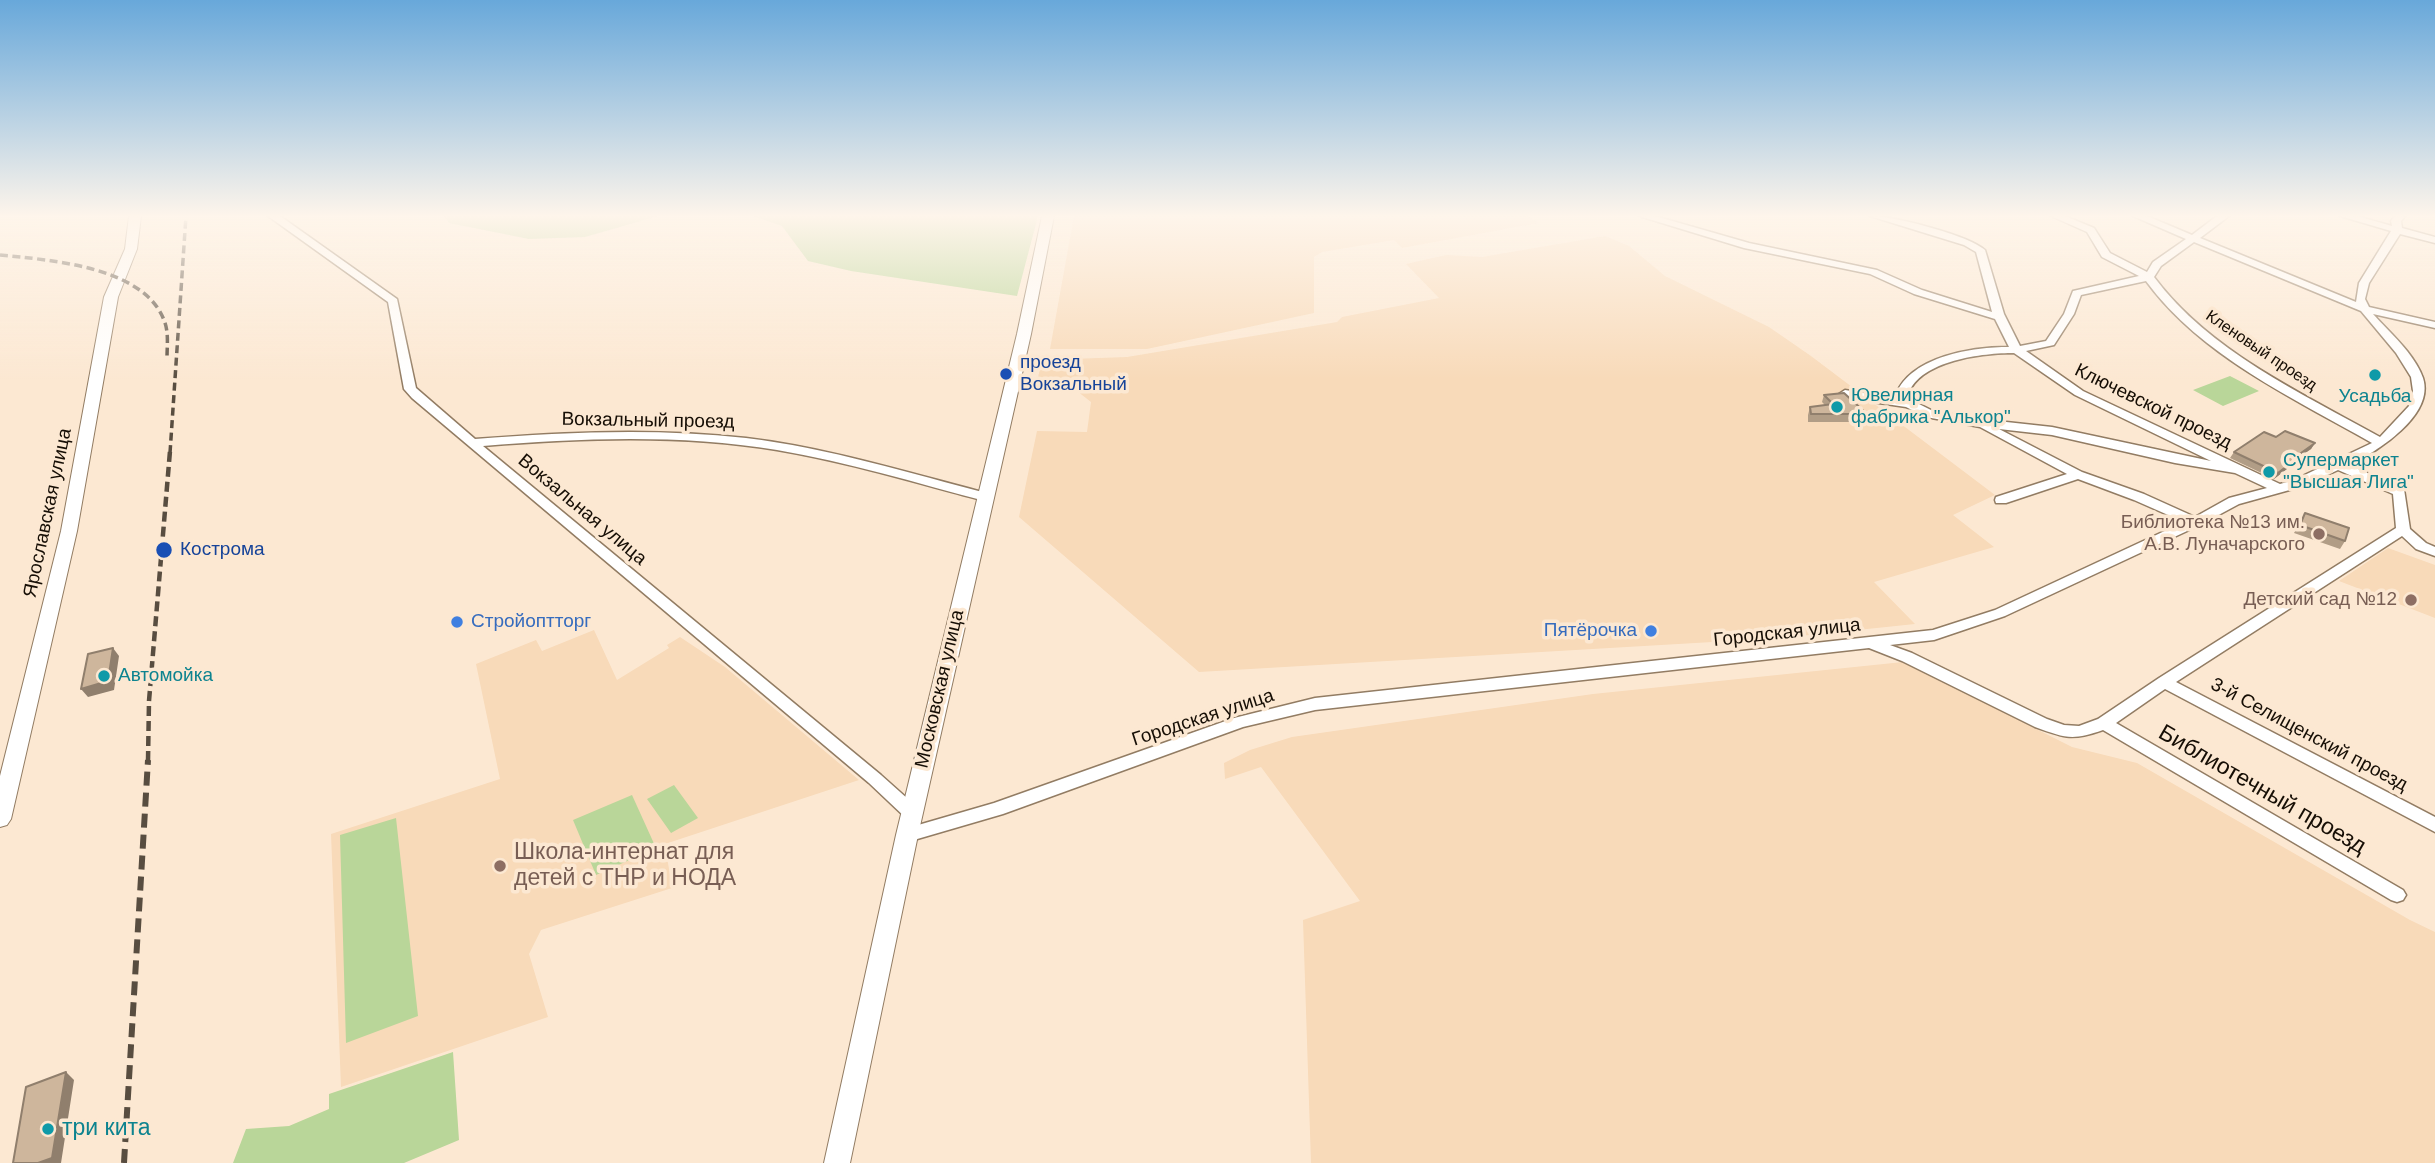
<!DOCTYPE html>
<html>
<head>
<meta charset="utf-8">
<style>
	body { margin:0 }
	canvas { display:block; background:#fce8d2 }
</style>
</head>
<body>
<canvas width="2435" height="1163"></canvas>
<script>
const ctx = document.querySelector('canvas').getContext('2d');
ctx.lineJoin = 'round';
function fill(path, color) { ctx.fillStyle = color; ctx.fill(path, 'evenodd'); }
function strokePath(path, color, width, dash) { ctx.strokeStyle = color; ctx.lineWidth = width; ctx.lineCap = dash ? 'butt' : 'round'; ctx.setLineDash(dash || []); ctx.stroke(path); }
function write(font, color, halo, rows, align = 'center') {
  ctx.font = font + ' Helvetica,sans-serif'; ctx.lineWidth = 7; ctx.setLineDash([]); ctx.textBaseline = 'middle'; ctx.strokeStyle = halo; ctx.fillStyle = color; for (const [text, x, y, turn = 0] of rows) {
    ctx.save(); ctx.translate(x, y); ctx.rotate((+turn || 0) * Math.PI / 180); ctx.textAlign = isNaN(turn) ? turn : align; if (halo) ctx.strokeText(text, 0, 0); ctx.fillText(text, 0, 0); ctx.restore();
  }
}
const built = new Path2D(`
	M1074 216H1527L1538 223 1402 248 1394 240 1322 252 1314 257V313L1147 349H1050Z
	M1605 236 1629 246 1665 276 1769 327 1811 356 1995 495 1953 515 1994 547 1874 582 1915 624 1781 638 1199 672 1019 517 1037 431 1087 432 1091 402 1077 391 1036 386 1042 360 1127 357 1337 322 1342 317 1439 298 1406 264 1446 255 1482 257Z
	M2388 548 2435 565V618L2339 581Z
	M594 630 617 680 669 648 667 645 680 637 725 667 859 780 665 844 672 888 541 930 529 954 548 1017 341 1087 331 834 500 779 476 664 536 640 542 651Z
	M1903 662 2072 747 2137 763 2410 920 2435 932V1163H1311L1303 920 1360 901 1261 767 1225 779 1224 763 1250 750 1292 737 1593 694Z`);
const green = new Path2D(`
	M444 216H658L585 237 529 239 449 223Z
	M753 216H1038L1017 296 851 271 808 261 782 226Z
	M2230 376 2259 391 2223 406 2193 390Z
	M674 785 698 818 671 833 647 799Z
	M632 795 656 848 596 875 573 820Z
	M396 818 418 1016 346 1043 340 835Z
	M453 1052 459 1140 404 1163H233L246 1129 289 1126 329 1109V1094Z`);
const minor = new Path2D(`
	M268 216H280L397 299 416 388 475 439C565 432 656 428 746 438 829 448 909 473 990 494L991 497 990 500 985 501C916 483 848 462 777 450 680 434 581 438 483 446L881 775 918 808 920 813 918 818 912 820 906 818 869 783 412 398 404 389 388 302Z
	M1639 216H1655L1749 243 1877 270 1922 290 1992 312 1976 252 1964 245 1870 216C1894 216 1968 235 1985 250L2004 314 2020 346 2046 341 2064 314 2073 291 2139 276 2102 257 2087 232 2051 216H2065L2094 228 2110 253 2147 272 2153 262 2186 239 2133 216H2147L2192 235 2217 216H2229L2200 238 2356 302 2359 283 2391 231 2340 216H2357L2392 226 2391 221 2395 216H2405L2401 221 2402 228 2435 237V243L2400 234 2369 283 2365 299 2369 307 2435 322V328L2373 314C2390 333 2414 353 2423 378 2435 415 2377 452 2349 465L2404 489 2410 529 2426 543 2435 547V556L2416 549 2402 536 2176 682 2435 817V832L2165 689 2116 723 2403 890 2406 895 2403 900 2397 902 2391 900 2103 730C2072 741 2065 738 2035 727L1902 661 1869 648 1315 710 1243 727 1003 814 907 842 901 840 898 835 901 830 994 803 1234 718 1315 698 1933 630 1995 610 2184 522 2134 500 2078 479 2006 503H1996L1995 500 1996 497 2067 474 1980 427 1926 417 1906 407 1845 398 1839 394 1845 390 1900 399 1896 394C1912 356 1973 347 2009 347L1995 319 1914 294 1870 274 1744 248ZM2194 242 2361 311 2396 353 2411 377 2413 391 2409 406 2380 437C2301 393 2209 351 2154 277L2161 266ZM2146 281C2201 356 2293 398 2372 443L2294 480 2280 484 2083 391 2026 351 2054 345 2074 314 2081 295ZM2014 353 2075 395 2211 461 2052 427 1979 419 1933 411 1913 401 1908 394C1921 360 1983 353 2014 353ZM1999 429 2052 435 2175 463 2235 473 2267 488 2229 498 2195 517 2144 494 2082 472ZM2338 470 2393 494 2396 528 2159 678 2098 719 2079 726 2064 725 2047 719 1912 653 1890 645 1934 640 2005 616 2200 525 2239 504 2304 486Z`);
const major = new Path2D(`
	M129 216H141L137 249 118 297 77 531 11 819 7 825 0 827V776L61 531 104 297 125 249Z
	M1042 216H1054L1031 334 918 835 850 1163H824L896 835 1017 334Z`);
const railFar2 = new Path2D(`
	M0 255C49 260 143 266 164 320 169 332 167 346 167 358
	M170 453 186 216`);
const railFar1 = new Path2D(`
	M148 761 149 701 170 451`);
const rail = new Path2D(`
	M124 1163 148 760`);
const wall = new Path2D(`
	M1824 395 1867 414 1864 422H1808V415L1810 407 1825 405 1822 402Z
	M2276 437 2315 443 2311 449 2295 460 2292 465 2274 479 2230 458 2234 452Z
	M2305 513 2345 541 2340 549 2294 533Z`);
const shadedWall = new Path2D(`
	M2315 443 2311 449 2295 460 2292 465 2274 479 2278 473 2294 458Z
	M113 648 119 656 114 690 88 697 81 689Z
	M66 1072 74 1080 61 1163H38Z`);
const building = new Path2D(`
	M1844 393 1867 414H1811L1810 407 1833 404 1824 395Z
	M2285 431 2315 443 2294 458 2296 459 2278 473 2234 452 2264 432 2276 437Z
	M2305 513 2349 528 2345 541 2300 525Z
	M113 648 108 681 81 689 88 654Z
	M66 1072 52 1158 38 1163H13L26 1087Z`);
const markers = [
	[1006,374,7,"#1a4fb4"],
	[2375,375,7,"#0f9aa8"],
	[1837,407,7,"#0f9aa8"],
	[2269,472,7,"#0f9aa8"],
	[2319,534,7,"#8d6e63"],
	[164,550,9,"#1a4fb4"],
	[2411,600,7,"#8d6e63"],
	[457,622,7,"#3f7fe0"],
	[1651,631,7,"#3f7fe0"],
	[104,676,7,"#0f9aa8"],
	[500,866,7,"#8d6e63"],
	[48,1129,7,"#0f9aa8"]
];
const farStreetnames = [
	["Кленовый проезд",2261,351,34]
];
const transitNames = [
	["проезд",1020,363],
	["Вокзальный",1020,385],
	["Кострома",180,550]
];
const cultureNames = [
	["Ювелирная",1851,396],
	["фабрика \"Алькор\"",1851,418],
	["Усадьба",2375,397,"center"],
	["Супермаркет",2283,461],
	["\"Высшая Лига\"",2283,483],
	["Автомойка",118,676]
];
const streetNames = [
	["Ключевской проезд",2153,407,26],
	["Вокзальный проезд",648,421,1],
	["Вокзальная улица",582,510,40],
	["Ярославская улица",48,513,-78],
	["Городская улица",1787,633,-6],
	["Московская улица",940,689,-77],
	["Городская улица",1203,718,-18],
	["3-й Селищенский проезд",2309,735,28]
];
const educationNames = [
	["Библиотека №13 им.",2305,523],
	["А.В. Луначарского",2305,545],
	["Детский сад №12",2397,600]
];
const shopNames = [
	["Стройоптторг",471,622],
	["Пятёрочка",1637,631,"right"]
];
const nearStreetnames = [
	["Библиотечный проезд",2262,790,30]
];
const nearEducationnames = [
	["Школа-интернат для",514,853],
	["детей с ТНР и НОДА",514,879]
];
const nearCulturenames = [
	["три кита",62,1129]
];
fill(built, '#f8dab9');
fill(green, '#b9d699');
strokePath(minor, '#927c63', 3);
strokePath(major, '#927c63', 2);
fill(minor, '#fff');
fill(major, '#fff');
strokePath(railFar2, '#584d40', 3.5, [8, 4.5]);
strokePath(railFar1, '#584d40', 4.5, [10, 5]);
strokePath(rail, '#584d40', 6, [14, 7]);
fill(wall, '#b19d86');
fill(shadedWall, '#907f6d');
fill(building, '#ceb69c');
strokePath(building, '#907f6d', 2);
const sky = ctx.createLinearGradient(0, 0, 0, 379);
sky.addColorStop(0, '#68a8da');
sky.addColorStop(0.57, '#fef5eb');
sky.addColorStop(1, '#fef5eb00');
ctx.fillStyle = sky;
ctx.fillRect(0, 0, 2435, 379);
for (const [x, y, r, color] of markers) { const dot = new Path2D(); dot.arc(x, y, r, 0, 2 * Math.PI); ctx.fillStyle = color; ctx.fill(dot); strokePath(dot, '#fce8d2', 2.5); }
write('16px', '#160e05', '#fce8d2', farStreetnames);
write('19px', '#164399', '#fce8d2', transitNames, 'left');
write('19px', '#0d838f', '#fce8d2', cultureNames, 'left');
write('19px', '#160e05', '#fce8d2', streetNames);
write('19px', '#785e54', '#fce8d2', educationNames, 'right');
write('19px', '#366cbe', '#fce8d2', shopNames, 'left');
write('23px', '#160e05', '#fce8d2', nearStreetnames);
write('23px', '#785e54', '#fce8d2', nearEducationnames, 'left');
write('23px', '#0d838f', '#fce8d2', nearCulturenames, 'left');
</script>
</body>
</html>
